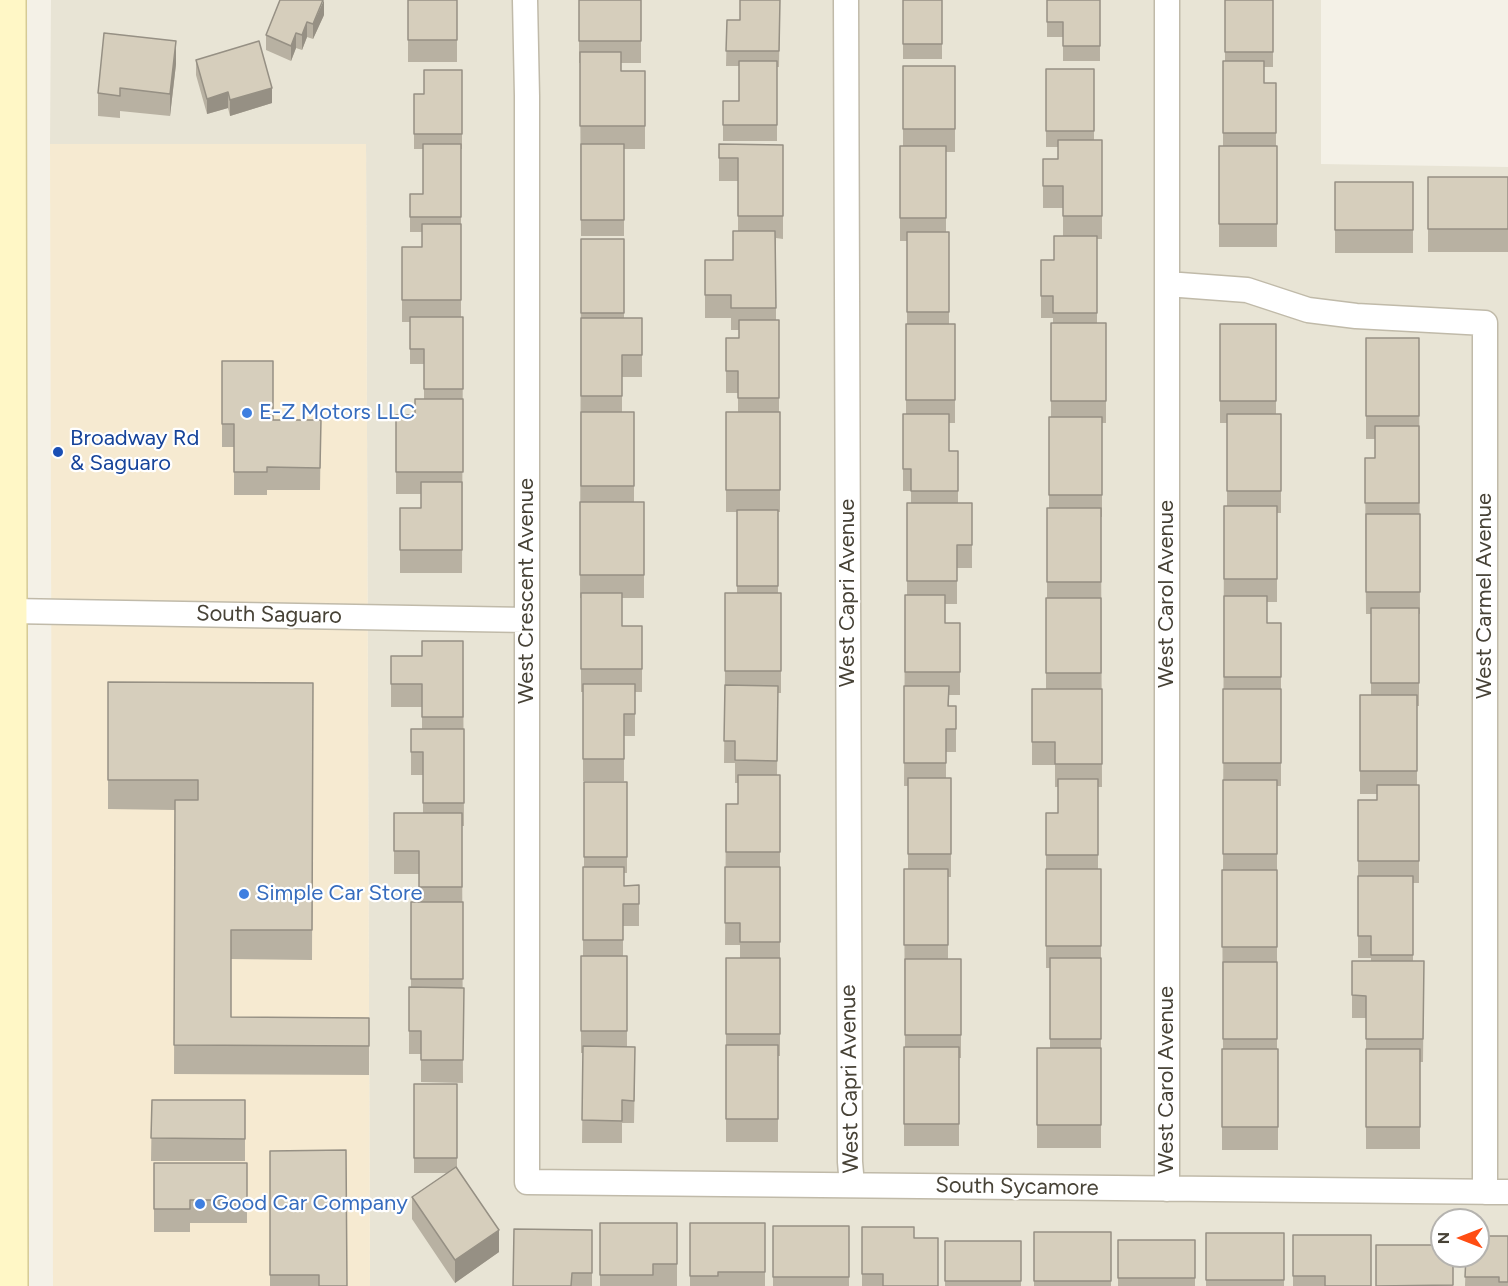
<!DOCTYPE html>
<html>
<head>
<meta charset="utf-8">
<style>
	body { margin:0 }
	#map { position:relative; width:1508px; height:1286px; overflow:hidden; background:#f4f1e7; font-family:Figtree,sans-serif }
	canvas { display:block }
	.north { position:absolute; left:1430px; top:1208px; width:60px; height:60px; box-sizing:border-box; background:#fff; border:2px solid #b5b3af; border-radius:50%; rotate:270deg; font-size:16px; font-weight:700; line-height:24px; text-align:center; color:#474236 }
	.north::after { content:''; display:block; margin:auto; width:21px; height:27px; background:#ff4d13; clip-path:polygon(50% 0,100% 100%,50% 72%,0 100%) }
</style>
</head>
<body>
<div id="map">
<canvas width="1508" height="1286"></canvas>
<div class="north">N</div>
</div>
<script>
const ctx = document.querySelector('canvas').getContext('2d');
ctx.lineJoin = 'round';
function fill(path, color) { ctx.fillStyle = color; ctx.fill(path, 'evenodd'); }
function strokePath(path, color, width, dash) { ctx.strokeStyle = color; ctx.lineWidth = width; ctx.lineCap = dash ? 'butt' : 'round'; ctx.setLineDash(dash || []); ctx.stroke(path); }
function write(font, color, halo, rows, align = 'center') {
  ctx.font = font + ' Figtree,sans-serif'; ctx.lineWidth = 4.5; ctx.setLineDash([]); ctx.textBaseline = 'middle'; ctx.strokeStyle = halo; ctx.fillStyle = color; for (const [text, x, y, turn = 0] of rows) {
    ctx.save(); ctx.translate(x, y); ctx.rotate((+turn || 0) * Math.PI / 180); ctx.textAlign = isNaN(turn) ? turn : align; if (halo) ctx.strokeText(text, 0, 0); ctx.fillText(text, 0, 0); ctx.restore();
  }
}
const residential = new Path2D(`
	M51 0H1321V164L1508 167V1286H370L366 145 50 144ZM1442 1220H1478V1256H1442Z`);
const commercial = new Path2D(`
	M50 144H366L370 1286H53Z`);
const minor = new Path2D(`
	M525 0 527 96V1182L1508 1192
	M846 0 850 1162 852 1185
	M1167 0V1189
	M1167 284 1247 290 1308 310 1356 316 1485 323V1192
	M11 611 527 620`);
const secondary = new Path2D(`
	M9 0 11 1286`);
const wall = new Path2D(`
	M408 0H457V62H408Z
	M579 0H641V63H621V71H645V149H624V236H581L580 63H579Z
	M780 0 779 67H777V141H723V101H739V66H726L727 20H740Z
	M903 0H942V59H903Z
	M1047 0H1100V61H1063V37H1047Z
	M1225 0H1273V67H1264V83H1276V146H1277V247H1219V146H1223V61H1225Z
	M324 15 313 39 307 37 302 50 296 48 291 61 266 50V35Z
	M196 60 272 103 230 116 228 108 207 114 196 75Z
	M176 64 170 116 120 111V118L98 116V93Z
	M903 66H955V152H946V232H949V324H955V423H949V451H958V503H972V568H957V604H945V623H960V695H949V706H956V752H946V778H951V877H948V959H961V1058H959V1146H904V1047H905L904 869H908V786H904L905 595H907V503H911V491H903V414H906V324H907V241H900V146H903Z
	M1046 69H1094V140H1102V239H1097V323H1106V423H1102V517H1101L1102 787H1098V869H1101V1148H1037V1048H1050V968H1046V813H1058V787H1055V765H1032V689H1046V598H1047V508H1049V417H1051V323H1053V318H1041V260H1054L1063 236V208H1043V159H1058V147H1046Z
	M462 70V149H461V317H463L462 573H400V508H421V494H396V415H415L424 399V364H410V322H402V247H422V232H410V194H423V149H414V94H424Z
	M719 144 783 145V239L776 238V320H779V412H780V512H778V593H781V693H778L777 775H780V1056H778V1142H726V958H740V945H725L726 804H738V783H735V763H724L725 671 737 593V512H726V412H738V393H726V338H739V330H731V318H705V260H733L738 231V181H719Z
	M1428 177H1508V252H1428Z
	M1335 182H1413V253H1335Z
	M581 239H624V318H642V377H622V412H634V502H644V598H622V626H642V692H635V736H624V781H583V692H581V598H580Z
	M1220 324H1276V414H1281V513H1277V602H1267V623H1281V786H1277V1049H1278V1150H1222V1049H1223L1222 870H1223L1224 506H1227V423H1220Z
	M1366 338H1419L1420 614H1419V706H1417V785H1419V883H1413V961H1424L1423 1062H1420V1149H1366V1018H1352V961H1371V958H1358V800H1377V794H1360V695H1371V614H1366L1365 458H1375V439H1366Z
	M222 361 273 420H321L320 490H267V495H234V447H222Z
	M463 641 464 826H462L463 1083 421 1082V1054H409V987H411V902H419V874H394V813H423V775H411V729H422V707H391V656H422Z
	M108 682 313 683 312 960 231 959V1017L369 1018V1075L174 1074 175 810 108 809Z
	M584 782H627V873H624V886L639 885V926H623V956H627V1047L635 1069 634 1123H622V1143H582L583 1053H581V956H583V867H584Z
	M414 1084H457V1167L499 1252 455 1283 412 1219V1197L447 1173H414Z
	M152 1100H245V1161H151Z
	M270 1151 347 1286H270Z
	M154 1163H247V1223H190V1232H154Z
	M600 1223H677V1286H600Z
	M690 1223H765V1286H690Z
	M773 1226H849V1286H773Z
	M862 1227 914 1238 938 1286H862Z
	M592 1230V1286H513Z
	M1034 1232H1111V1286H1034Z
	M1206 1233H1284V1286H1206Z
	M1293 1235 1371 1286H1293Z
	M1508 1236V1286H1465L1466 1256Z
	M1118 1240H1195V1286H1118Z
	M945 1241H1021V1286H945Z
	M1453 1256V1286H1376Z`);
const shadedWall = new Path2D(`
	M324 0V15L313 39V24Z
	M307 22V37L302 50V35Z
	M296 33V48L291 61V46Z
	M176 41V64L170 116V94Z
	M272 88V103L230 116V100Z
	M228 92V108L207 114V99Z
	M499 1230V1252L455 1283V1260Z`);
const building = new Path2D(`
	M280 0H323L313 24 307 22 302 35 296 33 291 46 266 35Z
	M408 0H457V40H408Z
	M579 0H641V41H579Z
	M740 0H780L779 51H726L727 20H740Z
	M903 0H942V44H903Z
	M1047 0H1100V46H1063V22H1047Z
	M1225 0H1273V52H1225Z
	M104 33 176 41 170 94 120 88V96L98 93Z
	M259 41 272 88 230 100 228 92 207 99 196 60Z
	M580 52H621V71H645V126H580Z
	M739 61H777V125H723V101H739Z
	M1223 61H1264V83H1276V133H1223Z
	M903 66H955V129H903Z
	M1046 69H1094V131H1046Z
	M424 70H462V134H414V94H424Z
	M1058 140H1102V216H1063V186H1043V159H1058Z
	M423 144H461V217H410V194H423Z
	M581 144H624V220H581Z
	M719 144 783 145V216H738V158H719Z
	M900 146H946V218H900Z
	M1219 146H1277V224H1219Z
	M1428 177H1508V229H1428Z
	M1335 182H1413V230H1335Z
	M422 224H461V300H402V247H422Z
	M733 231H775L776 308H731V295H705V260H733Z
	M907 232H949V312H907Z
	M1054 236H1097V313H1053V296H1041V260H1054Z
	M581 239H624V313H581Z
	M410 317H463V389H424V349H410Z
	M581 318H642V355H622V396H581Z
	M739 320H779V398H738V371H726V338H739Z
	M1051 323H1106V401H1051Z
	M906 324H955V400H906Z
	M1220 324H1276V401H1220Z
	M1366 338H1419V416H1366Z
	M222 361H273V420H321L320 468 267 467V472H234V424H222Z
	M415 399H463V472H396V415H415Z
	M581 412H634V486H581Z
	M726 412H780V490H726Z
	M903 414H949V451H958V491H911V469H903Z
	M1227 414H1281V491H1227Z
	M1049 417H1102V495H1049Z
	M1375 426H1419V503H1365V458H1375Z
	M421 482H462V550H400V508H421Z
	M580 502H644V575H580Z
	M907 503H972V545H957V581H907Z
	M1224 506H1277V579H1224Z
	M1047 508H1101V582H1047Z
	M737 510H778V586H737Z
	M1366 514H1420V592H1366Z
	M581 593H622V626H642V669H581Z
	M725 593H781V671H725Z
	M905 595H945V623H960V672H905Z
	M1224 596H1267V623H1281V677H1224Z
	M1046 598H1101V673H1046Z
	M1371 608H1419V683H1371Z
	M422 641H463V717H422V684H391V656H422Z
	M108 682 313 683 312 930H231V1017L369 1018V1046L174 1045 175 800H198V780H108Z
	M583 684H635V714H624V759H583Z
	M725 685 778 686 777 761 735 760V741H724Z
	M904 686H949L948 706H956V729H946V763H904Z
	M1032 689H1102V764H1055V742H1032Z
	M1223 689H1281V763H1223Z
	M1360 695H1417V771H1360Z
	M411 729H464V803H423V752H411Z
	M738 775H780V852H726V804H738Z
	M908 778H951V854H908Z
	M1058 779H1098V855H1046V813H1058Z
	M1223 780H1277V854H1223Z
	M584 782H627V857H584Z
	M1377 785H1419V861H1358V800H1377Z
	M394 813H462V887H419V851H394Z
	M583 867H624V886L639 885V904H623V940H583Z
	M725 867H780V942H740V923H725Z
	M904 869H948V945H904Z
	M1046 869H1101V946H1046Z
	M1222 870H1277V947H1222Z
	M1358 876H1413V955H1371V936H1358Z
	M411 902H463V979H411Z
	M581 956H627V1031H581Z
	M726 958H780V1034H726Z
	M1050 958H1101V1039H1050Z
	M905 959H961V1035H905Z
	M1352 961H1424L1423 1039H1366V996L1352 995Z
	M1223 962H1277V1039H1223Z
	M409 987 464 988 463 1060H421V1031H409Z
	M726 1045H778V1119H726Z
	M583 1046 635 1047 634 1101 622 1100V1121L582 1120Z
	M904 1047H959V1124H904Z
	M1037 1048H1101V1125H1037Z
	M1222 1049H1278V1127H1222Z
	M1366 1049H1420V1127H1366Z
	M414 1084H457V1158H414Z
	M152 1100H245V1139L151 1138Z
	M346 1150 347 1286H319V1275H270V1151Z
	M154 1163H247V1200H190V1209H154Z
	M456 1167 499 1230 455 1260 412 1197Z
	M600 1223H677V1264H653V1275H600Z
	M690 1223H765V1272H718V1276H690Z
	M773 1226H849V1277H773Z
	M862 1227H914V1238H938V1286H883V1274H862Z
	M514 1229 592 1230V1273H572L571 1286H513Z
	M1034 1232H1111V1281H1034Z
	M1206 1233H1284V1280H1206Z
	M1293 1235H1371V1286H1325V1276H1293Z
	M1478 1236H1508V1282H1499V1277H1465L1466 1256H1478Z
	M1118 1240H1195V1278H1118Z
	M945 1241H1021V1281H945Z
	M1376 1245H1442V1256H1453V1285L1376 1286Z`);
const markers = [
	[247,413,6,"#3f7fe0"],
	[58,452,6,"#1a4fb4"],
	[244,894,6,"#3f7fe0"],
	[200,1204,6,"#3f7fe0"]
];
const shopNames = [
	["E-Z Motors LLC",259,413],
	["Simple Car Store",256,894],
	["Good Car Company",212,1204]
];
const transitNames = [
	["Broadway Rd",70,439],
	["& Saguaro",70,464]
];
const streetNames = [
	["West Crescent Avenue",527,591,-90],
	["West Capri Avenue",848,593,-90],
	["West Carol Avenue",1167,594,-90],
	["West Carmel Avenue",1485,596,-90],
	["South Saguaro",269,615,1],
	["West Capri Avenue",850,1079,-91],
	["West Carol Avenue",1167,1080,-90],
	["South Sycamore",1017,1187,1]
];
fill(residential, '#e8e4d5');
fill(commercial, '#f6ead1');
strokePath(minor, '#c0baa9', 27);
strokePath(secondary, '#d5ca95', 36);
strokePath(minor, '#fff', 24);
strokePath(secondary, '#fff7c6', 33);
fill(wall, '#b8b1a2');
fill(shadedWall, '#969084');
fill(building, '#d6cebc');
strokePath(building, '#969084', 1.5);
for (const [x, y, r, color] of markers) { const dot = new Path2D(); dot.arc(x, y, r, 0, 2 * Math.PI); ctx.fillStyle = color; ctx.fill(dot); strokePath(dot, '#fff', 2); }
write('22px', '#366cbe', '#fff', shopNames, 'left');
write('22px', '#164399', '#fff', transitNames, 'left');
write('22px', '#474236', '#fff', streetNames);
</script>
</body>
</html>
